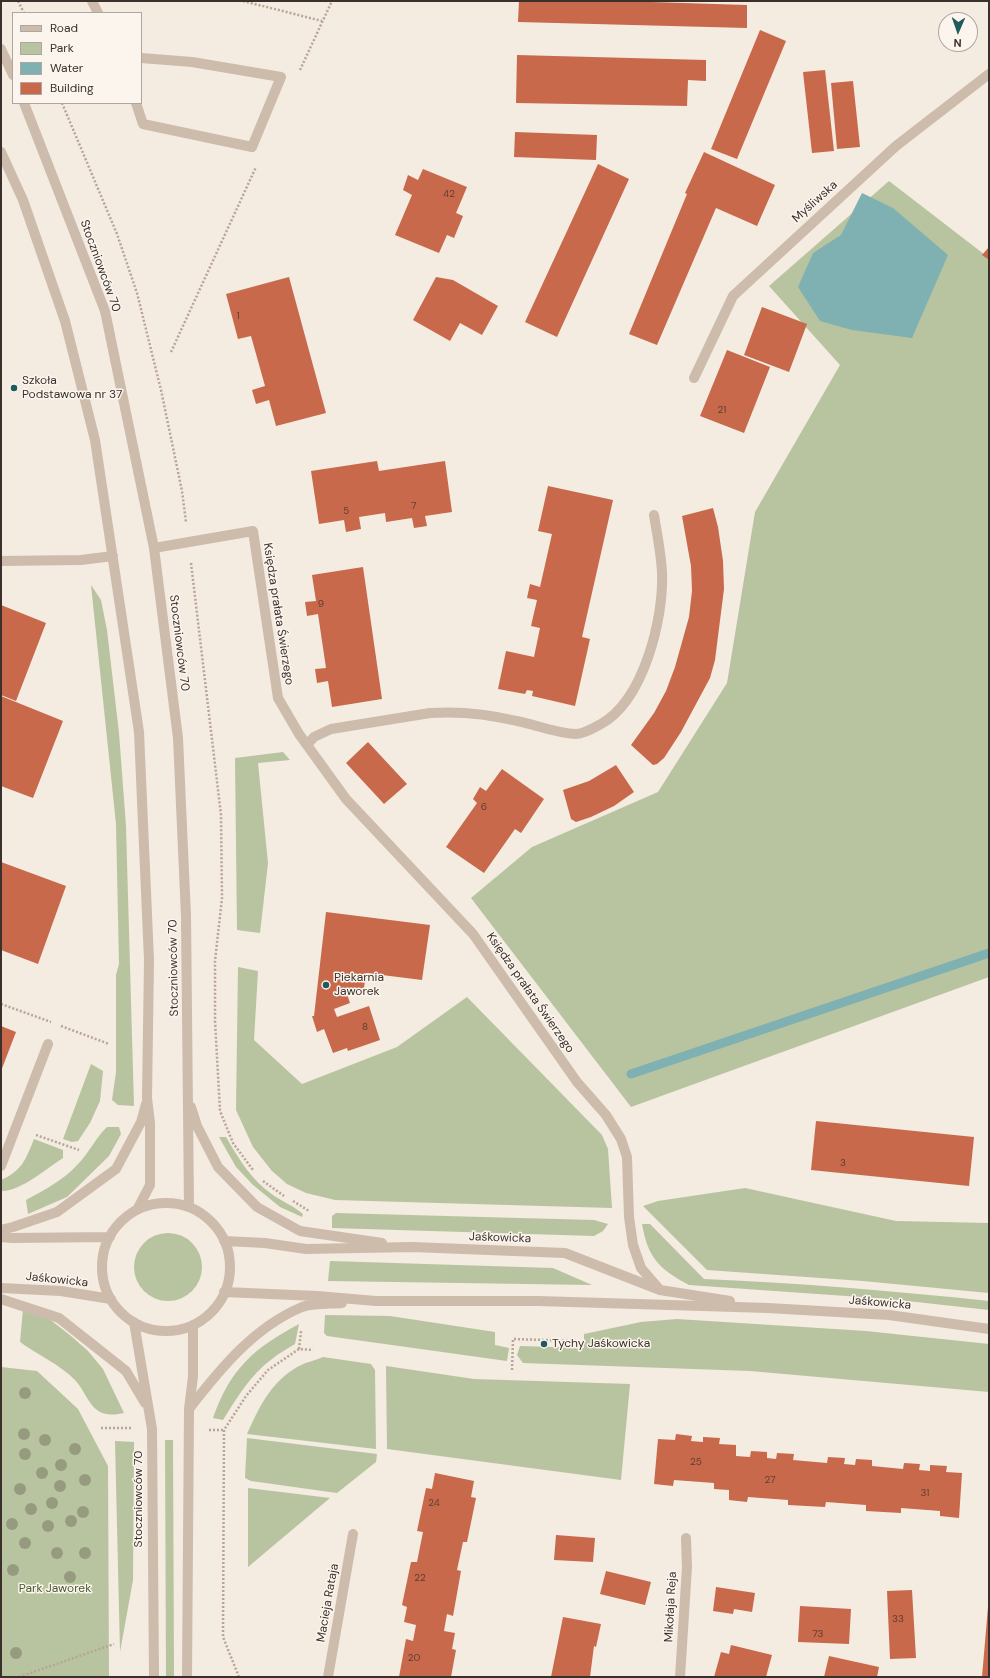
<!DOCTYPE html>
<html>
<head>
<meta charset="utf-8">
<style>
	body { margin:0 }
	#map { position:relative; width:990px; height:1678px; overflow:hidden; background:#f4ebe1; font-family:"DM Sans",sans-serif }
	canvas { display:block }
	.frame { position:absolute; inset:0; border:2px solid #3b302b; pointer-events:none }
	.legend { position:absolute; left:12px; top:12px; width:130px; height:92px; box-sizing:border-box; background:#fbf5ee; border:1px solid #aea6a0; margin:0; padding:5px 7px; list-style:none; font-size:12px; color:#3b302b }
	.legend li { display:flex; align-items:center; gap:8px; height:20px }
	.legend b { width:20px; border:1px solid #aea6a0 }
	.north { position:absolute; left:938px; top:12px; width:40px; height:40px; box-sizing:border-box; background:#fbf5ee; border:1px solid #aea6a0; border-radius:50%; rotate:182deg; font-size:11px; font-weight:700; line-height:16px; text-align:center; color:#3b302b }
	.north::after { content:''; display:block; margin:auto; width:14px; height:18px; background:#1f5a5e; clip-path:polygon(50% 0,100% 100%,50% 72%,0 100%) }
</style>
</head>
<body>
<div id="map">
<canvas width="990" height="1678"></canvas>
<div class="frame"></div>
<ul class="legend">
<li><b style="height:5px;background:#cdbbac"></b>Road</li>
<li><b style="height:11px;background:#b8c4a0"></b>Park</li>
<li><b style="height:11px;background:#7fb0b2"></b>Water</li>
<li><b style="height:11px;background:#c8694b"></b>Building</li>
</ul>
<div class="north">N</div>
</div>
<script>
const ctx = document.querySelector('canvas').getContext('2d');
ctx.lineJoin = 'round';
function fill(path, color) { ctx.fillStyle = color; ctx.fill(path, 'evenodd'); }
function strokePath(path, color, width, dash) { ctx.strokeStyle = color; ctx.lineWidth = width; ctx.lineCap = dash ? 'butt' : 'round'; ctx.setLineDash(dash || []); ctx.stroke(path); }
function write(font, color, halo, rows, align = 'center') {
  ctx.font = font + ' "DM Sans",sans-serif'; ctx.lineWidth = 3; ctx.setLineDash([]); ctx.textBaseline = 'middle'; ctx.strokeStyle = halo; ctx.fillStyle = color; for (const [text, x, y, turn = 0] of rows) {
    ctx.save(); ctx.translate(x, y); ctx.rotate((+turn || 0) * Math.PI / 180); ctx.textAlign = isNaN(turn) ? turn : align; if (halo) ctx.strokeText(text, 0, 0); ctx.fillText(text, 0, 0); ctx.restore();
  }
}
const green = new Path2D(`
	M889 181 989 258V977L631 1107 471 898 532 847 658 792 727 683 755 512 840 365 769 286Z
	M91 585 101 600 107 630 119 733 126 826 134 1106 118 1105 112 1100 116 1072V975L119 964 116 824Z
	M283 752 290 760 258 763 268 863 260 933 237 930 235 758Z
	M238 967 258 971 254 1040 302 1084 397 1047 467 997 602 1135 608 1149 612 1208 335 1200 306 1193 287 1184 272 1171 253 1147 236 1110Z
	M91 1064 103 1071 100 1101 90 1123 78 1141 72 1142 63 1139Z
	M107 1127H119L121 1134 109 1156 67 1197 28 1214 26 1200C44 1190 64 1180 78 1164 89 1153 96 1137 107 1127Z
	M219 1137H226C239 1159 251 1180 273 1195 283 1202 294 1206 303 1214L302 1217 280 1207 253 1185 236 1167Z
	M34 1139 63 1150V1158C47 1168 20 1192 1 1191V1180C22 1171 26 1159 34 1139Z
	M745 1188 896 1221 989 1223V1293L863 1281 707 1270 643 1206 658 1201Z
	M336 1213 594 1220 608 1224 603 1231 594 1236 332 1228V1216Z
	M642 1224H650L704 1279C800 1283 894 1291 989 1301V1310L889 1299 689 1285C659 1269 648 1258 642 1224Z
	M134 1267a34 34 0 1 1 68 0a34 34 0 1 1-68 0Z
	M330 1261 553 1268 592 1285 328 1281Z
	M23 1309 48 1318 71 1336 88 1351 103 1369 124 1413C115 1415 105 1416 97 1410 89 1405 83 1388 75 1380 59 1364 38 1355 20 1342Z
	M325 1315 390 1316 495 1332V1345L509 1348 507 1361 327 1336 324 1333Z
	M677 1319 866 1331 989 1344V1392L750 1371 523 1363 517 1355 520 1346 584 1348V1334L641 1322Z
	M299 1324 295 1344C287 1349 279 1353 272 1359 251 1374 236 1399 223 1420L213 1418C230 1369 254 1348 299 1324Z
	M323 1357 371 1364 375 1370 376 1449 247 1434C259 1408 269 1385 294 1369 302 1363 314 1361 323 1357Z
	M386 1366 474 1379 630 1384 621 1480 387 1449Z
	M1 1367 37 1371 78 1409 108 1466 109 1677H1Z
	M247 1438 377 1454 376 1462 337 1493 251 1481 245 1478Z
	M165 1440H173L174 1677H166Z
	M115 1441 134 1442 133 1580 120 1652Z
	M248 1488 330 1498 248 1567Z`);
const water = new Path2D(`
	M862 193 893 208 948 255 912 338 852 330 820 321 798 287 813 253 841 235Z`);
const stream = new Path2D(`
	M631 1074 989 953`);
const building = new Path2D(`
	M519 1H620L747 5V28L518 22Z
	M760 30 786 41 737 159 711 149Z
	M517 55 706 60V81L688 80 687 106 516 103Z
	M825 70 834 151 812 153 803 72Z
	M853 81 860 147 837 149 831 83Z
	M515 132 597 135 596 160 514 157Z
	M704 152 775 185 757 226 716 208 657 345 629 334 687 194 685 193Z
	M598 164 629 179 557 337 525 322Z
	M423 169 467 187 456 213 463 216 454 238 447 235 439 253 395 235 412 195 403 190 408 175 418 180Z
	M989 247V260L982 255Z
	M289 277 326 413 276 426 269 400 256 404 252 390 265 386 251 336 238 339 226 294Z
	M436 277 453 280 498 306 482 335 460 323 450 341 413 320Z
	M762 307 807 324 789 372 744 355Z
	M727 350 770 367 744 433 700 416Z
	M377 461 379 471 445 461 452 512 425 516 427 526 414 528 412 518 386 522 385 513 359 517 361 529 346 532 344 520 319 524 311 471Z
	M548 486 613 500 582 637 590 639 575 706 532 696 533 691 527 690 525 694 498 689 506 651 534 657 540 628 531 626 537 600 527 598 530 584 540 587 552 534 538 531Z
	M713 508 718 527 723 561 724 589 715 660 710 678 681 732 664 758 657 764 653 765 631 745 654 713 666 691 675 667 689 617 692 591 691 566 682 516Z
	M363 567 382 699 332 707 328 681 317 683 315 669 326 668 318 614 307 616 305 602 316 601 312 575Z
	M1 605 46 623 16 701 1 695Z
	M1 696 63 721 33 798 1 786Z
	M368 742 407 784 384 804 346 763Z
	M616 765 634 792 614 806 591 817 576 822 571 819 563 790 589 781Z
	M502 769 544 799 521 833 515 829 484 873 446 847 477 803 473 799 480 787 486 791Z
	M1 862 66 886 38 964 1 950Z
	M326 912 430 925 422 980 366 973 364 988 347 994 350 1003 334 1009 337 1017 369 1006 380 1040 348 1051 347 1048 333 1053 324 1029 317 1032 312 1016H314Z
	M1 1026 16 1032 1 1071Z
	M816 1121 974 1137 969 1186 811 1170Z
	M676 1434 692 1436 691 1441 703 1442V1437L720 1438 719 1444 736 1445V1456L750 1457 751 1451 767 1452V1458L776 1459 777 1453 794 1454 793 1460 827 1463 828 1457 845 1458 844 1464 855 1465 856 1459 872 1460V1466L903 1469 904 1463 920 1464 919 1470 930 1471V1465L947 1466 946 1472 962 1473 959 1518 940 1516V1511L901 1508V1513L866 1511V1505L826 1502 825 1507 788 1505V1500L748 1497 747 1502 729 1500V1490L714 1489V1483L674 1480 673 1486 654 1484 658 1439 675 1440Z
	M435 1473 474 1481 471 1497 476 1498 467 1542H463L457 1570 461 1571 453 1616 447 1614 444 1631 455 1633 452 1649 456 1650 451 1677H399L406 1639 413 1641 416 1625 404 1622 407 1607 402 1605 411 1562H417L423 1532 417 1531 426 1488 432 1489Z
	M556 1535 595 1538 593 1562 554 1560Z
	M606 1571 651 1582 645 1605 600 1594Z
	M716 1587 755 1593 752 1612 734 1609 733 1614 713 1611Z
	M912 1590 916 1658 890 1659 887 1591Z
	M800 1606 851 1609 849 1644 798 1642Z
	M988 1607 989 1677H982Z
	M563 1617 601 1624 596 1647 594 1646 590 1677H551Z
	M731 1645 772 1655 766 1677H714L721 1652 729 1654Z
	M829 1656 879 1667 877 1677H824Z`);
const path = new Path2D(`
	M18 1 24 13
	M243 1 322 21
	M300 70 332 1
	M62 103 117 234 137 293 161 390 182 491 186 522
	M171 352 256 167
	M191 563 221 815 222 898 215 961V1021L220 1111 233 1143 253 1170
	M1 1004 51 1022
	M61 1026 109 1044
	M36 1135 79 1150
	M263 1181 284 1196
	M293 1201 309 1211
	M299 1349 301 1331
	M512 1370 513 1339 576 1341
	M101 1428H132
	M209 1430H224
	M19 1677 114 1644
	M239 1677 223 1637 224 1430 246 1396 268 1370 299 1349 313 1350`);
const minor = new Path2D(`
	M92 1 98 13
	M1 49 13 75
	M24 103 105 311 154 548 178 738 186 916 189 1207
	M136 103 143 124 252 147 281 77 192 62 141 58
	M1 152 23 200 65 321 95 440 139 732 149 960 147 1098 150 1123V1185L137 1210
	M694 378 733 296 896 146 989 74
	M154 548 253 531 278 698 299 734 346 799 473 934 577 1082 606 1115 621 1139 627 1157 629 1217 633 1245 641 1268 660 1290
	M1 561 81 560 113 556
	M307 745 314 737 331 729 430 713C459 711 488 714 517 721 537 725 555 733 576 734 584 734 594 728 601 724 644 700 664 618 662 572 661 553 657 534 654 515
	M191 1107 197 1126 218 1167 257 1207 300 1231 382 1243
	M1 1166 48 1044
	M102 1267a64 64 0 1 1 128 0a64 64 0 1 1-128 0Z
	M1 1230 13 1227 57 1212 116 1169 141 1122 146 1104
	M1 1237 12 1238 110 1237
	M224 1241 265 1243 306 1249 412 1247 565 1253 660 1290 730 1301
	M1 1288 61 1291 111 1299
	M224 1292 317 1296 376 1301H538L768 1308 889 1315 989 1329
	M1 1299 59 1318 126 1371 145 1403
	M134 1322 152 1429 154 1677
	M189 1409C220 1369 254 1327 302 1307 314 1303 329 1304 342 1303
	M187 1677 189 1409 193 1376V1325
	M328 1677 353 1534
	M680 1677 687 1567 686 1538`);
const trees = [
	[25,1393],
	[24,1434],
	[45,1440],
	[75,1449],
	[25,1454],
	[61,1465],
	[42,1473],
	[85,1480],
	[60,1486],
	[20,1489],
	[52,1503],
	[31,1509],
	[83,1512],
	[71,1521],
	[12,1524],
	[48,1526],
	[25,1543],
	[57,1553],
	[85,1553],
	[13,1570],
	[70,1577],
	[16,1653]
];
const markers = [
	[14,388,4,"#1f5a5e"],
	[326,985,4,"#1f5a5e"],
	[544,1344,4,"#1f5a5e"]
];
const numberNames = [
	["42",449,194],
	["1",238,316],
	["21",722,410],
	["7",414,506],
	["5",346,511],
	["9",321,604],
	["6",484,807],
	["8",365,1027],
	["3",843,1163],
	["25",696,1462],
	["27",770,1480],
	["31",925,1493],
	["24",434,1503],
	["22",420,1578],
	["33",898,1619],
	["73",818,1634],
	["20",414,1658]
];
const streetNames = [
	["Myśliwska",815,202,-42],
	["Stoczniowców 70",100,266,70],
	["Księdza prałata Świerzego",278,614,81],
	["Stoczniowców 70",179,643,83],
	["Stoczniowców 70",174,968,-91],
	["Księdza prałata Świerzego",530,993,55],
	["Jaśkowicka",500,1238,2],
	["Jaśkowicka",57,1280,6],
	["Jaśkowicka",880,1303,5],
	["Stoczniowców 70",139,1499,-90],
	["Macieja Rataja",328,1603,-80],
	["Mikołaja Reja",671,1607,-87]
];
const poiNames = [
	["Szkoła",22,381],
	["Podstawowa nr 37",22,395],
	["Piekarnia",334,978],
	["Jaworek",334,992],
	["Tychy Jaśkowicka",552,1344]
];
const parkNames = [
	["Park Jaworek",55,1589]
];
fill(green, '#b8c4a0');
fill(water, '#7fb0b2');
strokePath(stream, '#7fb0b2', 9);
fill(building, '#c8694b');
strokePath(path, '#b9a596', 2.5, [2, 2]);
strokePath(minor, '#cdbbac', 10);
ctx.fillStyle = '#969b7f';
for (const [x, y] of trees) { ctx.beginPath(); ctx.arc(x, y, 6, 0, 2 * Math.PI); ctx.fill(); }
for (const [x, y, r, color] of markers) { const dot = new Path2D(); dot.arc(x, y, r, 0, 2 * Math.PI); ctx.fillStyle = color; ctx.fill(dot); strokePath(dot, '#fbf5ee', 1.5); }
write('10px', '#5e3e33', null, numberNames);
write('12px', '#3b302b', '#fbf5ee', streetNames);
write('12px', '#3b302b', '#fbf5ee', poiNames, 'left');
write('12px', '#4a5a2e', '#fbf5ee', parkNames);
</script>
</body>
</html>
